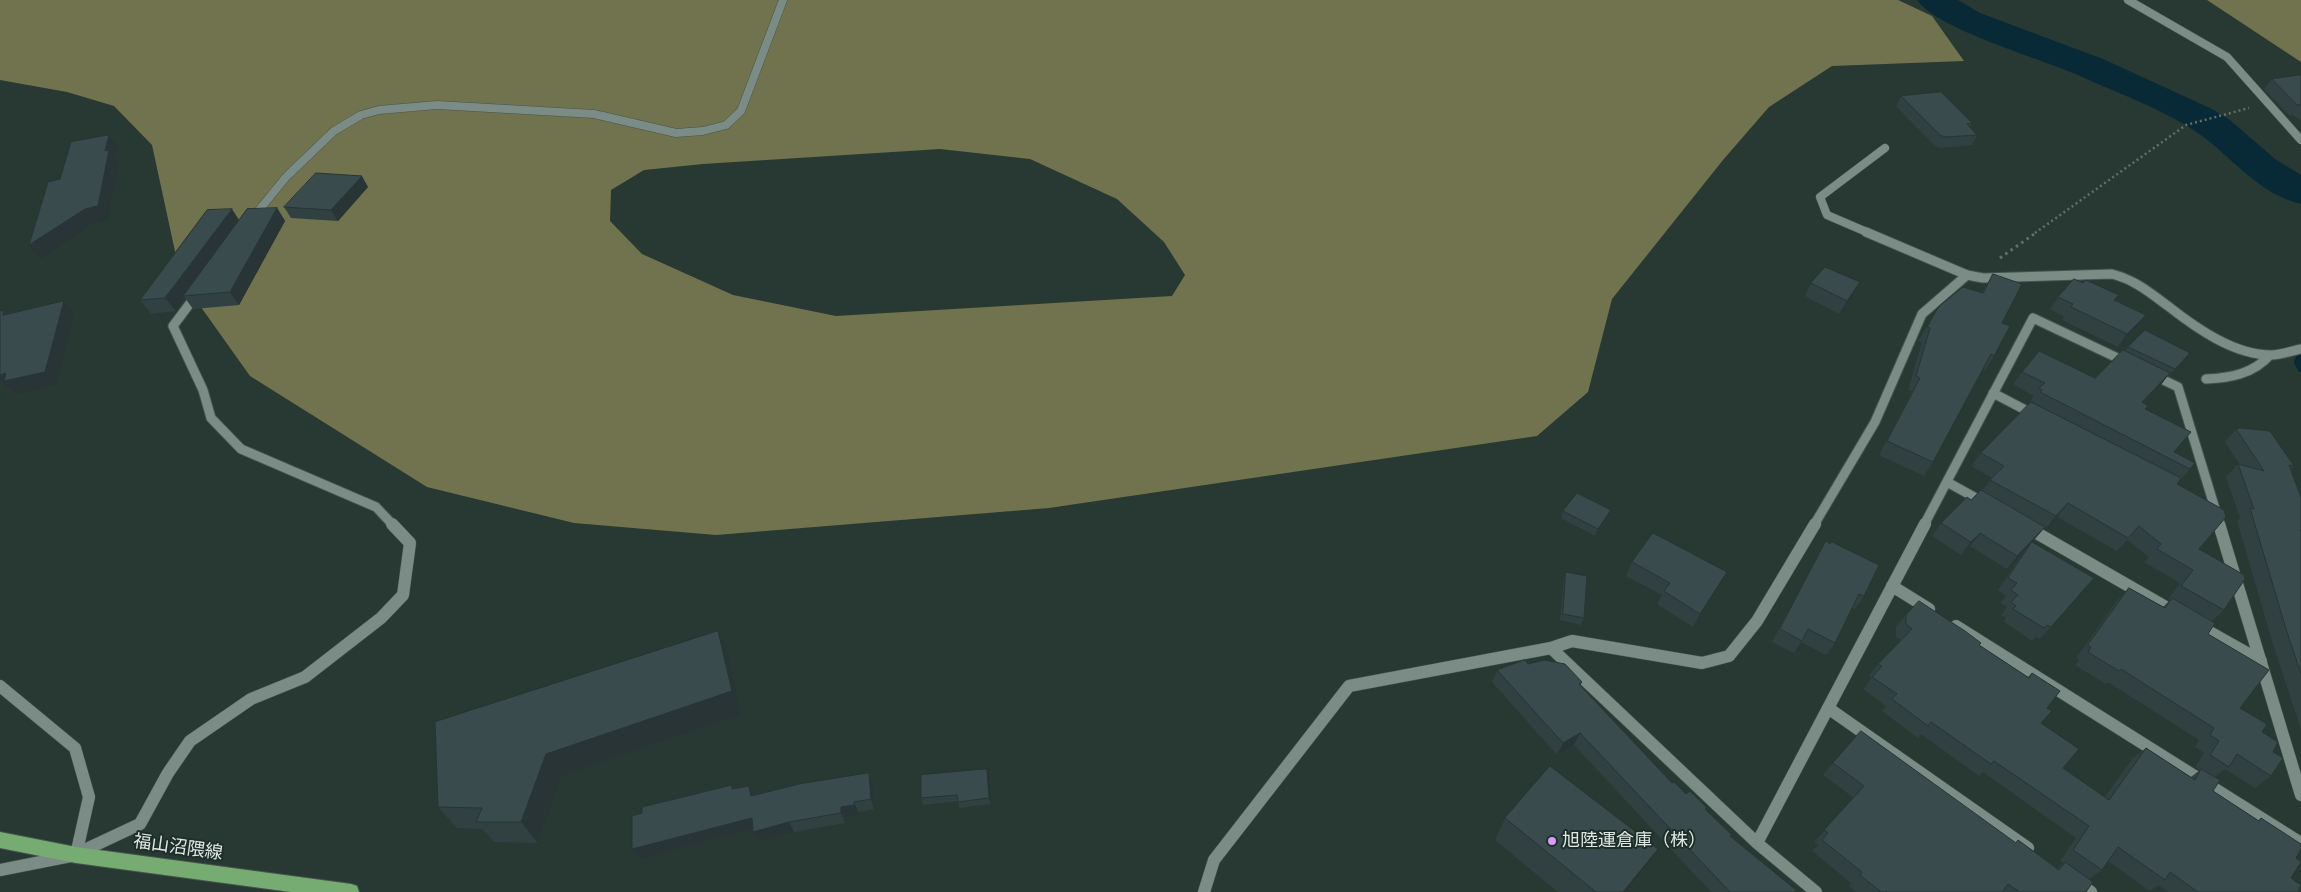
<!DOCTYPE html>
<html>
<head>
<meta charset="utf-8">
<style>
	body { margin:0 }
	canvas { display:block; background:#283832 }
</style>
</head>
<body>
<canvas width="2301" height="892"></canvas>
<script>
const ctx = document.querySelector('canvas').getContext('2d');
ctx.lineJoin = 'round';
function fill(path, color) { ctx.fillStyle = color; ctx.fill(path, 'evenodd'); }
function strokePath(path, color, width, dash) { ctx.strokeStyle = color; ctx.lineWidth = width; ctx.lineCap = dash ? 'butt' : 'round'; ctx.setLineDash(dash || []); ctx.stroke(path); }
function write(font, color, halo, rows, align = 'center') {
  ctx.font = font + ' "Archivo Narrow","Noto Sans JP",sans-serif'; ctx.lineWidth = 4; ctx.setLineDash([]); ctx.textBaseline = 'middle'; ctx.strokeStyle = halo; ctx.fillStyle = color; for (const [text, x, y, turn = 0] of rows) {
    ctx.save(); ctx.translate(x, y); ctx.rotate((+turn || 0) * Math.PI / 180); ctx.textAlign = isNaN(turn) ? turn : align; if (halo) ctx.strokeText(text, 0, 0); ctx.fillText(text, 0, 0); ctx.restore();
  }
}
const forest = new Path2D(`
	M0 0H1898L1932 16 1964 61 1832 66 1769 107 1723 160 1612 299 1588 392 1537 436 1049 508 716 535 574 523 427 487 250 376 181 279 152 145 114 106 67 92 0 80ZM940 149 1030 159 1117 199 1164 242 1185 275 1172 296 836 316 733 295 642 254 610 221 611 190 644 170 703 164Z
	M2207 0H2301V62Z`);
const stream = new Path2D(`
	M2301 356 2298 362 2301 368`);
const river = new Path2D(`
	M1917 0H1958L1980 13 2103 59 2212 109 2230 120 2275 159 2301 175V204C2254 193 2227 149 2187 126 2154 106 2115 92 2080 76 2043 59 1938 30 1917 0Z`);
const pathFar1 = new Path2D(`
	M2035 233 2186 125 2249 108`);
const path = new Path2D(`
	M2000 258 2037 232`);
const laneFar2 = new Path2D(`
	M251 220 286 177 334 131 361 115 379 110 437 105 594 114 676 133 703 131 726 125 741 111 783 0
	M1869 233 1827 215 1820 197 1885 148`);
const laneFar1 = new Path2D(`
	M1866 232 1967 275 1983 278 2112 274C2135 280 2149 292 2168 306 2196 328 2234 355 2271 355 2281 355 2291 351 2301 349
	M197 294 173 326 203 390 211 418 241 449 376 507 393 525
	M2206 379C2230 378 2253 374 2270 355`);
const lane = new Path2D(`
	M76 854 140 824 168 773 190 741 251 699 305 677 381 618 403 595 410 543 392 524`);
const streetFar2 = new Path2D(`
	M2128 0 2227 57 2301 140`);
const streetFar1 = new Path2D(`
	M2153 375 2178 387 2220 525
	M1993 393 2035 415
	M1947 482 1985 503
	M1814 525 1875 422 1922 314 1967 275
	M1924 525 2033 318 2126 362`);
const street = new Path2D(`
	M2219 524 2301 795
	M2028 528 2176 613
	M1892 586 1929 609
	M2197 625 2261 661
	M1956 626 2301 843
	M1551 648 1572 641 1702 663 1729 656 1757 621 1815 524
	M0 686 75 748 89 797 76 855 0 870
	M1828 708 2028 848
	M2077 882 2091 892
	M1204 892 1214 860 1349 686 1551 648 1757 843
	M1816 892 1757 843 1925 524`);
const primary = new Path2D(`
	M0 832 76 847 351 884 357 886 359 892H291L76 863 0 848Z`);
const wall = new Path2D(`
	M2301 75V120L2293 115H2289L2264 89 2272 79Z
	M1901 96 1972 123 1970 127 1977 135 1972 145 1940 148 1935 146 1896 106Z
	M368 187 338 221 291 218 284 207Z
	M277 208 285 221 239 305 193 309 185 298 176 311 151 314 140 300Z
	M1993 274 2002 323 1994 356 1985 370 1983 369 1933 462 1924 476 1879 455 1912 391 1908 390 1922 342 1918 341 1939 306 1982 293Z
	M1860 282 1853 296 1839 314 1805 296 1811 283Z
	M2058 297 2115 301 2136 328 2118 347 2062 320 2064 317 2050 309Z
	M2128 347 2185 360 2169 376 2168 375 2160 386 2143 403 2145 409 2174 452 2195 463 2177 484 2199 549 2224 610 2212 621 2208 634 2240 708 2262 732 2273 752 2271 776 2255 788 2225 769 2215 777 2213 791 2258 821 2261 818 2296 858 2291 878 2298 892H2168L2158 885 2150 891 2108 861 2102 870 2089 879 2086 892H1856L1849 886 1851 883 1812 851 1818 845 1814 842 1854 798 1823 775 1833 763 2016 843 2018 840 2057 868 2064 863 2060 861 2076 838 1983 772 1979 776 1921 734 1918 738 1882 711 1886 706 1863 689 1872 678 1869 676 1878 664 1901 640 1896 637V627L1906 615 1979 645 2028 677 2032 673 2047 708 2041 723 2063 768 2105 797 2132 759 2146 748 2191 777 2200 770 2195 767 2204 753 2195 747 2199 740 2108 682 2106 684 2075 665 2079 660 2076 658 2117 601 2129 588 2163 607 2170 600 2168 599 2180 583 2144 562 2149 557 2127 540 2117 551 2057 517 2045 529 2044 528 2032 542 2051 627 2039 639 2036 637 2032 641 2003 621 2006 618 2001 615 2007 607 2000 603 2006 596 1998 590 2022 554 2030 544 2007 569 1970 546 1961 555 1932 536 1941 523 1982 491 1992 478 1971 466 1981 453 2031 402 2030 401 2034 396 2013 384 2022 372 2095 378 2125 351Z
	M2236 429 2294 466 2291 470 2301 497V730L2272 641 2237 521 2240 518 2226 477 2238 464 2240 465 2225 442Z
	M1611 510 1608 517 1595 536 1561 518 1563 511Z
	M1826 541 1830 544 1864 596 1855 609 1852 608 1835 643 1826 655 1801 642 1794 653 1772 642 1818 554Z
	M1632 562 1720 585 1693 627 1657 604 1662 595 1626 576Z
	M1566 572 1584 618 1581 625 1560 620 1564 578Z
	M728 654 742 714 562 776 538 843 494 842 483 829 457 828 438 807Z
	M1497 670 1582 682 1580 686 1672 783 1705 810 1731 837 1794 892H1711L1574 745 1557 755 1492 682Z
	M987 769 991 804 959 808 958 801 923 805 921 798Z
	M869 773 873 783 874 809 858 812V815L845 817V823L794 832 759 842 753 832V829L639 859 632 849 734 789 749 786 753 795Z
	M1505 818 1658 849 1644 870 1626 892H1558L1495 840Z`);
const shadedWall = new Path2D(`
	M109 135 118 148 115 158 118 163 108 219 95 222 40 259 29 245 105 151Z
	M362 176 368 187 338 221 331 210Z
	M277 208 285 221 239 305 230 292Z
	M232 209 241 223 183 296 185 298 176 311 165 298Z
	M1860 282 1853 296 1839 314 1847 301Z
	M64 301 74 314 56 384 16 394 10 388H8L0 379V375L6 373Z
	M2146 315 2136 328 2118 347 2127 334Z
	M2190 353 2185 360 2169 376 2175 369Z
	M2170 373 2160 386 2131 415 2142 402Z
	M2068 503 2057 517 2045 529 2056 516Z
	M1611 510 1608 517 1595 536 1598 529Z
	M2045 527 2034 540 2007 569 2017 556Z
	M1980 533 1970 546 1961 555 1971 542Z
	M1727 572 1720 585 1693 627 1700 614Z
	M718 631 728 654 742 714 562 776 538 843 521 822 546 754Z
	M1580 733 1574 745 1557 755 1563 743Z
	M987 769 989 775 991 804 989 798Z
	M869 773 873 783 874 809 871 799Z
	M749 786 754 796H751Z
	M854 802 858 812V815L845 817V823L841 813V807Z
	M752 818 757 828 639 859 632 849Z
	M789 822 794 832 759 842 753 832Z
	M1658 849 1644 870 1626 892H1623Z`);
const building = new Path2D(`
	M2301 75V105H2297L2272 79Z
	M1941 92 1972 123 1967 124 1977 135 1945 137 1940 135 1901 96Z
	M109 135 105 151 109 150 98 206 85 209 29 245 48 182 60 179 71 142Z
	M316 173 362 176 331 210 284 207Z
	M277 208 230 292 183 296 247 209Z
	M232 209 165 298 140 300 207 210Z
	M1825 267 1860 282 1847 301 1811 283Z
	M1993 274 2022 284 2002 323 2010 326 1994 356 1991 354 1933 462 1887 441 1920 378 1916 376 1930 328 1927 327 1939 306 1963 287 1983 293Z
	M2074 279 2083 283 2086 280 2119 295 2114 300 2146 315 2127 334 2071 307 2073 304 2058 297Z
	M64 301 45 372 4 381 6 373 0 375V311L3 310V315Z
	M2145 330 2190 353 2175 369 2128 347Z
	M2123 350 2170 373 2142 402 2148 406 2145 409 2191 432 2174 452 2195 463 2190 469 2040 392 2042 390 2039 388 2045 383 2022 372 2039 351 2095 378Z
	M2031 402 2181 478 2177 484 2224 510 2226 517 2199 549 2244 575 2245 579 2224 610 2181 586 2193 570 2157 549 2161 544 2139 526 2128 538 2068 503 2056 516 1990 480 2004 466 1981 453Z
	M2240 428 2270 431 2294 466 2289 465 2301 497V530H2300L2301 532V674L2286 629 2250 508 2254 509 2238 464 2264 471 2236 429Z
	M1981 490 2045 527 2017 556 1980 533 1971 542 1941 523 1967 497 1971 500Z
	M1577 493 1611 510 1598 529 1563 511Z
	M1653 533 1727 572 1700 614 1664 591 1670 583 1632 562Z
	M1826 541 1830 544 1832 542 1879 565 1864 596 1859 594 1835 643 1808 629 1802 641 1780 629Z
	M2032 542 2094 578 2051 627 2047 625 2044 628 2013 609 2016 606 2011 602 2018 595 2011 590 2017 583 2008 578Z
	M1566 572 1587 576 1584 618 1563 614Z
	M2129 588 2165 608 2172 598 2215 623 2208 634 2269 670 2240 708 2267 724 2262 732 2278 742 2273 752 2283 758 2271 776 2237 754 2229 767 2210 755 2219 741 2210 735 2214 728 2121 669 2119 671 2088 652 2091 647 2088 645Z
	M1919 601 1965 631 1981 643 1979 645 2029 678 2032 673 2060 691 2047 708 2052 711 2041 723 2079 749 2063 768 2109 800 2146 748 2195 780 2201 769 2220 780 2213 791 2259 821 2261 818 2301 844V849L2296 858 2301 862 2291 878 2301 885 2298 892H2198L2170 872 2165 880 2118 847 2102 870 2073 850 2089 826 1994 761 1991 764 1931 722 1928 726 1892 699 1897 694 1872 677 1882 666 1878 664 1912 629 1906 624V615Z
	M718 631 732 691 546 754 521 822H476L482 808 438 807 435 722Z
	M1525 660 1528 664 1544 660 1565 664 1582 682 1579 684 1672 783 1674 782 1686 794 1690 791 1707 808 1705 809 1732 835 1730 836 1796 890 1794 892H1730L1580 733 1563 743 1497 670Z
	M1861 731 2016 843 2018 840 2059 870 2065 862 2093 882 2086 892H2020L2008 884 2002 892H1887L1886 891 1885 892H1881L1860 875 1862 872 1822 840 1828 833 1824 830 1864 786 1833 763Z
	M1550 766 1658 849 1623 892H1596L1505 818Z
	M987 769 989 798 958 802 957 795 921 798V775Z
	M869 773 871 799 854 802V805L841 807V813L789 822 753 832 752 818 632 849V816L642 813V807L732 785V789L749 786 751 796 799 784Z`);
const markers = [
	[1552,841,5,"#db9af6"]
];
const nearPoinames = [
	["旭陸運倉庫（株）",1562,841]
];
const nearStreetnames = [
	["福山沼隈線",178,848,8]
];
fill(forest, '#70734d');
strokePath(stream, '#082936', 8);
fill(river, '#082936');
strokePath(laneFar2, '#46534e', 9);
strokePath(laneFar1, '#46534e', 11);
strokePath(lane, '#46534e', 13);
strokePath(streetFar2, '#46534e', 9);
strokePath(streetFar1, '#46534e', 11);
strokePath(street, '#46534e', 13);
strokePath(primary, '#46534e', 2);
strokePath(pathFar1, '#616f6a', 2.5, [2, 3]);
strokePath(path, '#616f6a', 3, [2.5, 4]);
strokePath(laneFar2, '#7a8c85', 8);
strokePath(laneFar1, '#7a8c85', 9);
strokePath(lane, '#7a8c85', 12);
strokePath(streetFar2, '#7a8c85', 8);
strokePath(streetFar1, '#7a8c85', 9);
strokePath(street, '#7a8c85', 12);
fill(primary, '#76ac72');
fill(wall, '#314041');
fill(shadedWall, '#283435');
fill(building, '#394b4c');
strokePath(building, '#283435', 1);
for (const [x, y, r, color] of markers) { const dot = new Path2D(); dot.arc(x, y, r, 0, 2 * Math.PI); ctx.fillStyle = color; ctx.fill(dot); strokePath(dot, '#1e2e28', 2); }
write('18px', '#dee7e3', '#1e2e28', nearPoinames, 'left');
write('18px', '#dee7e3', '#1e2e28', nearStreetnames);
</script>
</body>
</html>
